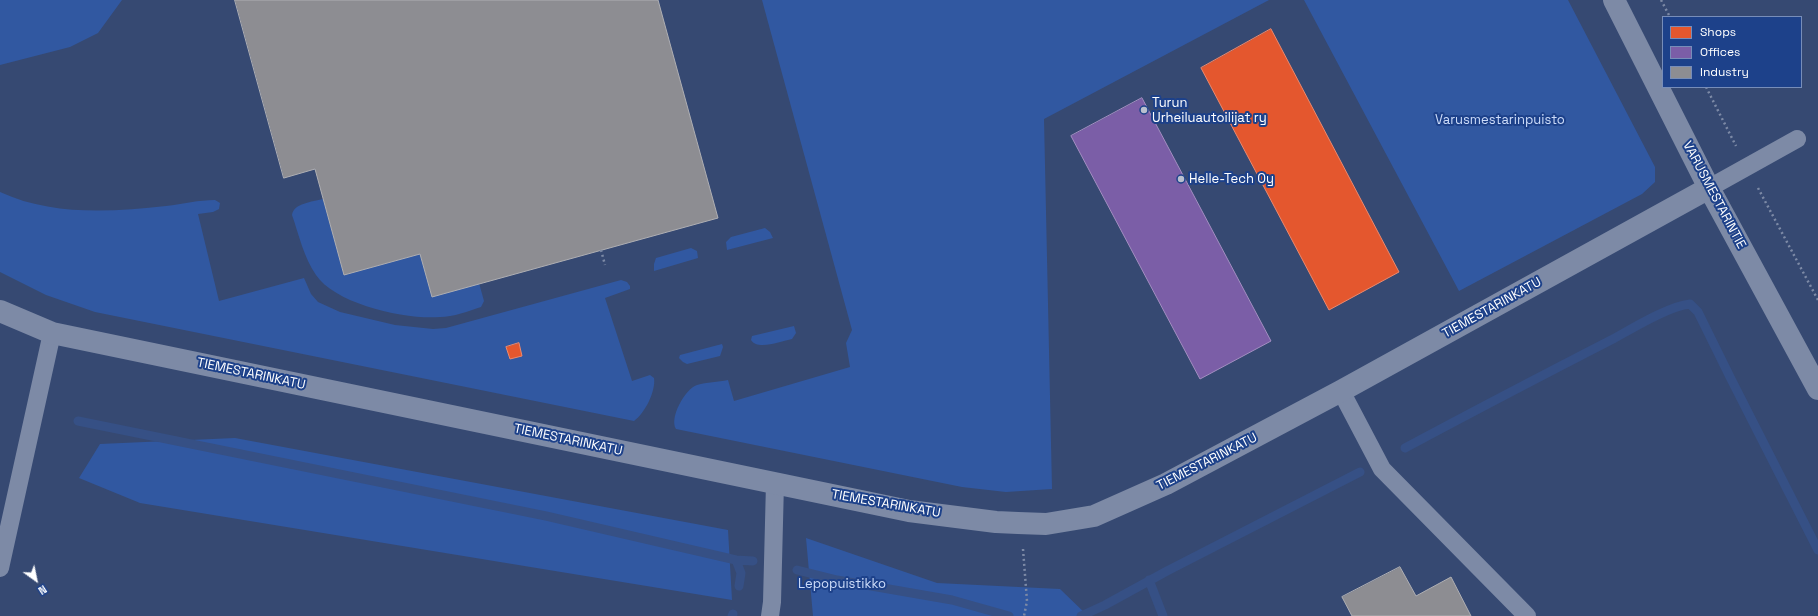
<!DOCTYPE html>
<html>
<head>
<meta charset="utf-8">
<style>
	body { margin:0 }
	#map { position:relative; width:1818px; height:616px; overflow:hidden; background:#364972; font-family:"Space Grotesk",sans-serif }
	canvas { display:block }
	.legend { position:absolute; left:1662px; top:16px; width:140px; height:72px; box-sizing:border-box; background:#1d418a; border:1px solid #778db9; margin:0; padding:5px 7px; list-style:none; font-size:12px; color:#fff }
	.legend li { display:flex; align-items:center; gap:8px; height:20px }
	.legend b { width:20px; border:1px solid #778db9 }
	.north { position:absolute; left:16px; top:560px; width:40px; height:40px; -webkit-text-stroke:3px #1d418a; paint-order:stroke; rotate:147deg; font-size:11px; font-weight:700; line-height:16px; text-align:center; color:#fff }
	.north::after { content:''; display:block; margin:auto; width:14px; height:18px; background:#fff; clip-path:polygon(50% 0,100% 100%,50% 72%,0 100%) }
</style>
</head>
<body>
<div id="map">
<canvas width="1818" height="616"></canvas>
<ul class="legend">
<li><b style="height:11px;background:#e4572e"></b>Shops</li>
<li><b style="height:11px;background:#7b5ea7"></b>Offices</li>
<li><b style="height:11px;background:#8d8d92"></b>Industry</li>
</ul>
<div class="north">N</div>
</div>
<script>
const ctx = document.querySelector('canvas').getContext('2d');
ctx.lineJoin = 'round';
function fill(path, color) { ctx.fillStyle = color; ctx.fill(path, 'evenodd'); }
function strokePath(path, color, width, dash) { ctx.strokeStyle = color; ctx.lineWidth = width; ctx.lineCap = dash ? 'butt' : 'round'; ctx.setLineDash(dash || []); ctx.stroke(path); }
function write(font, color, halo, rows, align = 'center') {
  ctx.font = font + ' "Space Grotesk",sans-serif'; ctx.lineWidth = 4; ctx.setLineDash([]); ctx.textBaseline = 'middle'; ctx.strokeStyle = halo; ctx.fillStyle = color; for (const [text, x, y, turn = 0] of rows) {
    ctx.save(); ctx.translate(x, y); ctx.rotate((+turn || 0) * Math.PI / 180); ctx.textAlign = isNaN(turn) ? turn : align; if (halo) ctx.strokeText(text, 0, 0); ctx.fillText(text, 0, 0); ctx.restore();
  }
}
const green = new Path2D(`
	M0 0H122L98 33 70 47 0 65Z
	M762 0H1269L1044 119 1052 489 1006 492 962 487 676 429C669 418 685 389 697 385 707 382 718 382 728 380L734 401 850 367 846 343 852 330Z
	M1304 0H1568L1655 167V182L1642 194 1459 291Z
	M0 192C52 216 111 212 166 206 183 204 199 200 215 200L220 203 219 209 213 212 198 214 219 301 304 278 311 294 318 302 340 312 395 325 433 329 446 328 621 280 627 282 630 286V289L605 298 632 381 650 375 654 378C656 391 645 413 634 421L95 312 46 295 0 272Z
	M323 199 344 275 420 254 432 296 479 283 484 301 481 307C469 311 453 317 440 317 406 320 335 304 316 275 304 258 299 235 292 215 294 203 312 202 323 199Z
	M765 228 770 232 773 238 727 250 726 242 731 237Z
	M691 248 697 251 698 258 654 271V264L656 258Z
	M794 326 796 333 792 339C781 341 758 351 751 340L752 336Z
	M722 344 723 347 720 356 687 364 683 362 679 358 680 355Z
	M235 438 728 530 732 600 140 503 79 478 100 444Z
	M806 538 937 583 1060 589 1088 616H813Z`);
const shops = new Path2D(`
	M1271 29 1399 272 1329 310 1201 68Z
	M519 343 522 356 510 359 506 347Z`);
const offices = new Path2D(`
	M1142 98 1271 341 1200 379 1071 136Z`);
const industry = new Path2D(`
	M235 0H658L718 218 432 297 420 254 344 275 315 169 284 178Z
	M1400 567 1416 596 1451 577 1471 616H1352L1342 597Z`);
const stream = new Path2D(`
	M78 421 546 516 736 560 753 561
	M1405 448C1474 411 1543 375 1613 339 1633 328 1669 306 1690 304L1698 312 1730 377 1818 550
	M736 560 741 573 739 586
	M797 570 837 580 952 600 1009 616
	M1149 580 1163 616
	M732 616 733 614
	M1081 616 1105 605 1167 571 1360 472`);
const path = new Path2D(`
	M1661 0 1670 17
	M1706 87 1736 146
	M1758 188 1818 300
	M601 250 605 265
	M1023 549 1027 601 1024 616`);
const lane = new Path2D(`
	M1709 188 1797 139
	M1341 391 1382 469 1527 616
	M0 568 52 333
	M770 616 772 602 775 483`);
const street = new Path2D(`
	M1614 0 1709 188 1818 389
	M0 311 52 333 909 511 996 522 1018 523 1046 524 1094 516 1166 484 1341 391 1709 188`);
const markers = [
	[1144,110,4,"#b9bfce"],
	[1181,179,4,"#b9bfce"]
];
const poiNames = [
	["Turun",1152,103],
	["Urheiluautoilijat ry",1152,118],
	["Helle-Tech Oy",1189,179]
];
const parkNames = [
	["Varusmestarinpuisto",1500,120],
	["Lepopuistikko",842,584]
];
const streetNames = [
	["VARUSMESTARINTIE",1714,195,62],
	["TIEMESTARINKATU",1492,308,-29],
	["TIEMESTARINKATU",251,374,12],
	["TIEMESTARINKATU",568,440,12],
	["TIEMESTARINKATU",1207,462,-27],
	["TIEMESTARINKATU",886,504,10]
];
fill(green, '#3158a1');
fill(shops, '#e4572e');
strokePath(shops, '#ec896d', 1);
fill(offices, '#7b5ea7');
strokePath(offices, '#a38ec1', 1);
fill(industry, '#8d8d92');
strokePath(industry, '#afafb3', 1);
strokePath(stream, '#365085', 9);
strokePath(path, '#7d8aa6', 2.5, [2, 3]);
strokePath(lane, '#7d8aa6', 18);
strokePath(street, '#7d8aa6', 22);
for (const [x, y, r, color] of markers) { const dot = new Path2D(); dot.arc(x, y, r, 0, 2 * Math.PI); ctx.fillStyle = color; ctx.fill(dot); strokePath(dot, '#1d418a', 1.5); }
write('13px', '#fff', '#1d418a', poiNames, 'left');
write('13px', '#cddcf9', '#1d418a', parkNames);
write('13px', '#fff', '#1d418a', streetNames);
</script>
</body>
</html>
